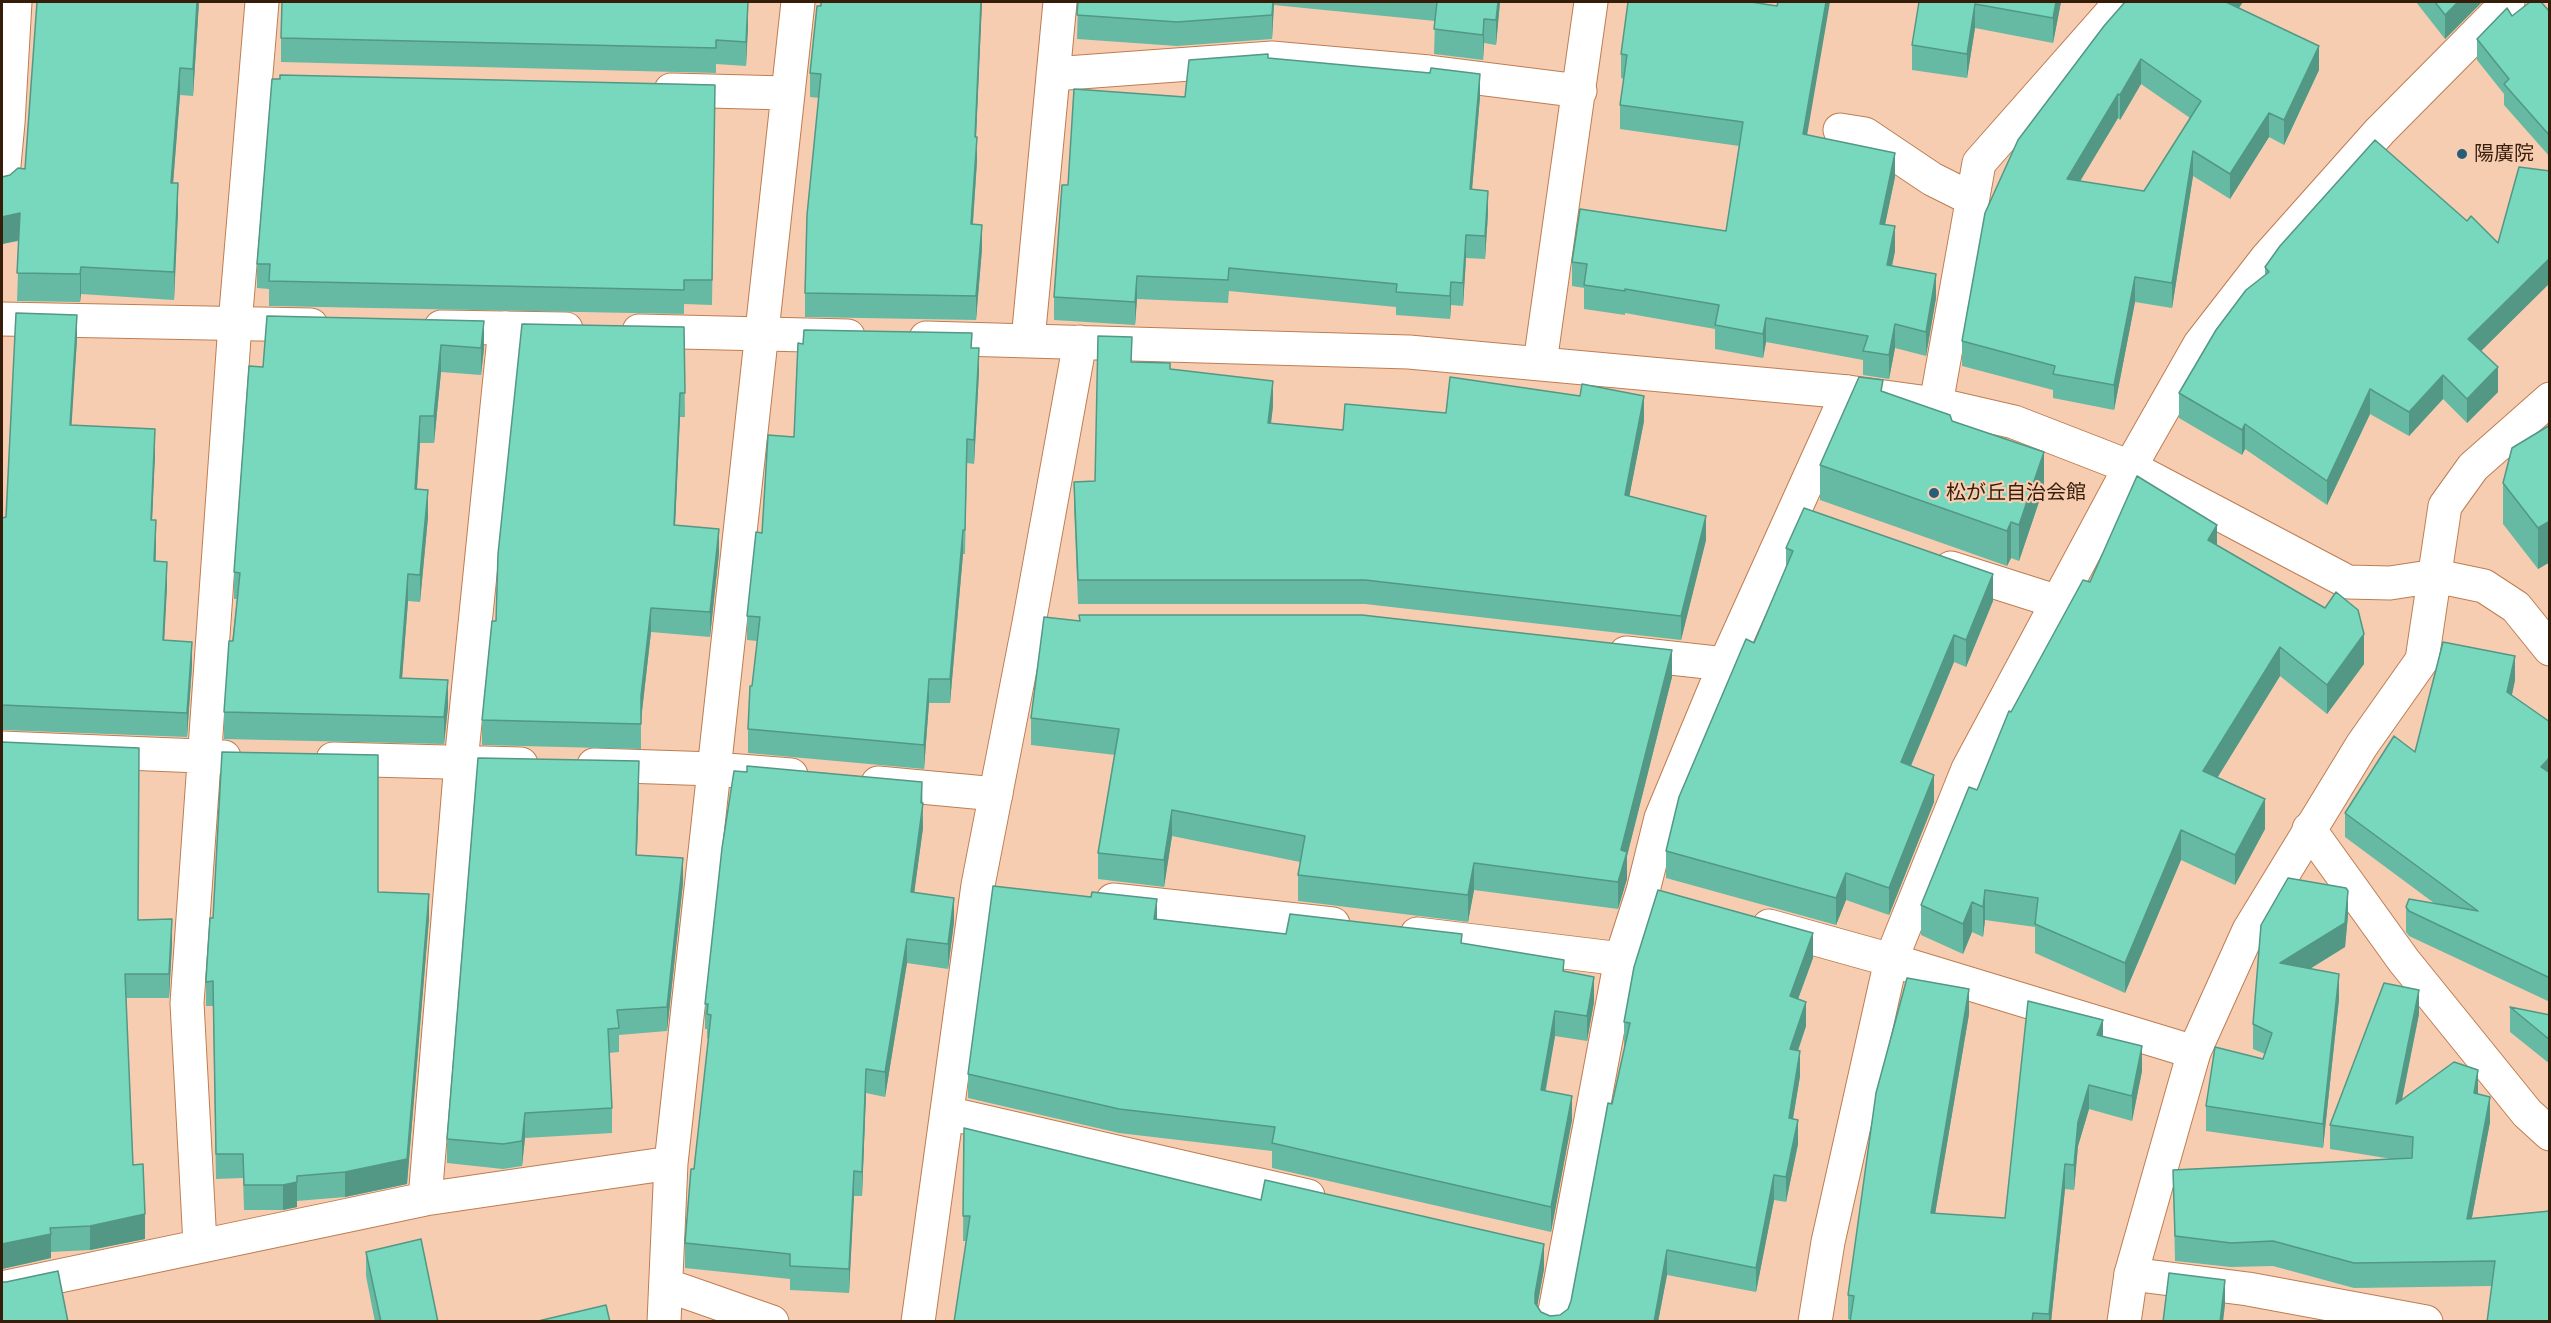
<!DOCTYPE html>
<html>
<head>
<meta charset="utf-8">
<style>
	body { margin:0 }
	#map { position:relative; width:2551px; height:1323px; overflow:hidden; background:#f7cdb2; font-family:"Work Sans",sans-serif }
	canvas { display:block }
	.frame { position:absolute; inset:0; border:3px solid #361d0a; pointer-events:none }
</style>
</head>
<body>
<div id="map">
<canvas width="2551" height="1323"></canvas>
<div class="frame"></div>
</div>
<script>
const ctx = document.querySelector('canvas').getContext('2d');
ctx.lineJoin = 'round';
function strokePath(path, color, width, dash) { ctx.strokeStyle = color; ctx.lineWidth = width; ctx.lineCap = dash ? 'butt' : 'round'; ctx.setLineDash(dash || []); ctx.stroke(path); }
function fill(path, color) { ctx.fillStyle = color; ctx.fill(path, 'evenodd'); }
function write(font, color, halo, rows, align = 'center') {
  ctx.font = font + ' "Work Sans","Noto Sans JP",sans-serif'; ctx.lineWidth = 4.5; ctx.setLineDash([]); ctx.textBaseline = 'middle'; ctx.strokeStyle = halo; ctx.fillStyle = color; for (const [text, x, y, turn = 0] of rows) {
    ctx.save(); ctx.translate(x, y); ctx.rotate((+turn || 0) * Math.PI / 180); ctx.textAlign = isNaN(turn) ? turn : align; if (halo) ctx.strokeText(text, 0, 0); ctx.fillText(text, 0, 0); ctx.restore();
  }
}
const street = new Path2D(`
	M1053 74 1272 58 1429 72 1580 91
	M671 90 786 93
	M1840 130 1865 134 1932 179 1972 199
	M2 186 8 123 15 2
	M1028 340 1060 2
	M1540 363 1591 2
	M1936 404 1979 163 2121 2
	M1951 568 2058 602
	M1626 653 1725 664
	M2 748 224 757
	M333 759 521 764
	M594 765 714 769 791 775
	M878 783 996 794
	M2309 829 2404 961 2527 1113 2550 1134
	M1113 900 1333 924
	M1769 926 1891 960 2194 1052
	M1417 934 1621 959
	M947 1113 1308 1196
	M425 1199 461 762 505 328
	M200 1244 187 1003 235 324 262 2
	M2131 1274 2248 1289 2426 1322
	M666 1285 772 1322
	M2 1288 425 1199 671 1163
	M664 1322 671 1163 798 2
	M1553 1322 1621 959 1643 891 1661 818 1725 664 1848 392
	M1815 1322 1828 1242 1891 960 1968 769 2130 467 2200 344 2266 259 2380 131 2508 2`);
const secondary = new Path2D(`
	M2 319 311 325
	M441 327 566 329
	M639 331 848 336
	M926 338 1409 352 1848 392 1936 404 2014 422 2130 467 2348 582 2390 583 2436 576 2484 586 2516 607 2550 649
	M918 1322 978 885 1029 623 1080 342
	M2124 1322 2131 1274 2194 1052 2249 930 2362 745 2422 660 2445 506 2473 467 2550 399`);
const wall = new Path2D(`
	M37 2H199L193 96 180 95 173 183 178 211 174 300 81 294 80 302 17 301 19 241 2 244 10 175 25 169Z
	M982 2 976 137 977 161 973 224 982 249 976 320 805 317V293L819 98 810 97V73L821 6Z
	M1078 2H1500L1496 45 1484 43 1483 60 1434 54 1435 21 1274 5 1272 39 1177 46 1077 39Z
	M1628 2 1807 135 1895 177 1885 225 1895 251 1892 266 1936 298 1926 356 1895 348 1889 379 1863 375V360L1766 342 1763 358 1715 349V329L1625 313V315L1584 309V288L1572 286V262L1726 231 1739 146 1620 129V105L1624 79 1621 78V54Z
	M1919 2H2061L2053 43 1975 28 1967 78 1912 70V45Z
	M2125 2H2243L2239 8 2319 70 2284 145 2269 137 2230 199 2193 176 2172 308 2135 302 2114 410 2053 398V390L1962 366V341ZM2141 84 2190 118 2144 191 2080 181 2118 118 2120 120Z
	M2416 2H2482L2445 39Z
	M2550 12V157L2504 105V94L2477 60V39L2512 16Z
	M748 26 746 66 716 64V73L281 62V38Z
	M1268 58 1480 97 1472 190 1488 214 1485 259 1466 258 1463 306 1451 305 1450 319 1396 315V307L1229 291 1228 303 1137 299 1135 325 1054 320V297L1068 185 1185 97Z
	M715 110 712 305 684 304V314L269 306V289L257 288V264Z
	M2265 267 2481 351 2498 392 2467 423 2443 399 2409 436 2370 414 2327 505 2245 449 2242 455 2179 418V393L2265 276Z
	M267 316 484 348 481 375 441 372 434 443H420L417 489 428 517 420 602 408 601 402 678 448 707 444 744 224 739V712L237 599H234V572L263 367Z
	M684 327 685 417H680L675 525 719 553 710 637 651 632 641 720V749L482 745V720L496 621Z
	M77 339 71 425 155 454 152 520 156 545V561L167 586 164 640 192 666 187 737 2 730V518L6 517Z
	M972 348 979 372 974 464 967 463 965 554H963L950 703H929L924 769 748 753V729L757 641 747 640V616L762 533Z
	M1132 362 1170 369 1273 406 1271 423 1343 430 1446 413 1644 421 1629 496 1706 540 1681 640 1365 604H1078L1074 507V482L1095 481Z
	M1883 391 1952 421 2044 487 2019 561 2011 558 2007 566 1820 500V465Z
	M2550 425V562L2538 569 2503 524V483Z
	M2217 545 2364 664 2327 714 2280 676 2217 778 2265 829 2235 885 2181 860 2125 993 2035 953V927L1985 920 1983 937 1972 932 1963 954 1921 935V905L1977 790 2011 712 2090 582Z
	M1786 548 1993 601 1966 667 1954 662 1911 766 1934 802 1889 915 1846 900 1836 925 1666 878V851L1786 569Z
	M1672 677 1627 856V879L1618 909 1474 890 1468 922 1298 901V875L1300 862 1172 836 1164 887 1098 879V853L1115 755 1031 745V718Z
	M2515 680 2512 695 2550 722V1002L2409 936 2406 932V907L2434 903 2345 837V813L2415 752Z
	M2 742 138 920 172 944 169 998H126L133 1165 145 1239 90 1250 51 1252V1258L2 1269Z
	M639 786 637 855 683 883 667 1031 619 1035V1052L609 1053 612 1108V1133L525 1138 522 1166 503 1169 447 1163V1139Z
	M922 803 923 828 914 892 954 922 948 969 907 963 885 1097 866 1093 862 1196H854L849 1293 790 1290V1279L685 1268V1243L709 1039 707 1038V1029H705V1004Z
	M378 892 429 918 407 1184 345 1197 297 1201V1207L283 1210H244L243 1178 216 1179 213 1006H206V979Z
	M1091 897 1157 919 1286 934 1462 944 1564 971 1594 1002 1587 1041 1555 1036 1546 1090 1572 1120 1551 1232 1272 1168V1151L1119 1133 968 1098V1074Z
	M2348 915 2345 947 2310 969 2339 999 2323 1148 2206 1131V1106L2263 1059 2265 1054 2253 1049V1024Z
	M1813 958 1798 999 1806 1026 1798 1051 1800 1076 1793 1119 1798 1144 1786 1202 1774 1200 1756 1292 1667 1275 1658 1322H954L967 1241H963L964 1128 1544 1269 1537 1306 1541 1312 1550 1316 1560 1315 1568 1309 1571 1301 1625 1047H1624V1022Z
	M2510 1007 2550 1015V1064L2510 1032Z
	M1969 1014 1935 1214 2005 1218 2103 1036 2142 1071 2132 1121 2089 1109 2078 1146 2074 1190 2065 1189 2051 1322H1850L1851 1320 1848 1319V1295Z
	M2419 1014 2402 1100 2478 1094 2490 1122 2472 1218 2550 1211 2492 1286 2354 1288 2273 1266 2231 1267 2175 1261 2173 1170 2392 1159 2330 1149V1125Z
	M366 1252 438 1322H375L366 1276Z`);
const shadedWall = new Path2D(`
	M197 2H199L193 96V69Z
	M748 2V26L746 66V42Z
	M981 2H982L975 161V137Z
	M1273 2H1274L1272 39V15Z
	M1498 2H1500L1496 45V20Z
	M1826 2H1830L1803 159V134Z
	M2056 2H2061L2053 43V18Z
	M2226 2H2243L2226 26Z
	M2458 2H2482L2445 39V15Z
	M1975 4V28L1967 78V54Z
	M1484 19V43L1483 60V35Z
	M2319 46V70L2284 145V120Z
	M2141 59V84L2120 120V95Z
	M180 68V95L171 210V183Z
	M1480 74V97L1470 212V189Z
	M2118 94V118L2067 203V179Z
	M2269 113V137L2230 199V174Z
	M977 137V161L971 248V224Z
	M2193 151V176L2172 308V283Z
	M1895 153V177L1880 248V224Z
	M178 183V211L174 300V272Z
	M1488 191V214L1485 259V236Z
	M20 213V240L2 244V217Z
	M982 225V249L976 320V296Z
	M1895 226V251L1887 289V265Z
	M1466 235V258L1463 306V283Z
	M2550 258V283L2468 364V339Z
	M81 267V294L80 302V274Z
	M1936 274V298L1926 356V332Z
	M1137 276V299L1135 325V302Z
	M2135 277V302L2114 410V385Z
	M1451 282V305L1450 319V296Z
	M77 315V339L70 450V425Z
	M1766 318V342L1763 358V334Z
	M484 321V348L481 375V348Z
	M1895 324V348L1889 379V355Z
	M441 345V372L434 443V416Z
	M979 348V372L974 464V440Z
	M2498 367V392L2467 423V399Z
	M2443 375V399L2409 436V412Z
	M1273 381V406L1268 447V423Z
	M2370 389V414L2327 505V481Z
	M680 393V417L674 549V525Z
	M1644 396V421L1625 519V495Z
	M420 416V443L415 516V489Z
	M2245 424V449L2242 455V430Z
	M155 429V454L151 544V520Z
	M2044 452V487L2019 561V525Z
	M428 490V517L420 602V575Z
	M1706 516V540L1681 640V616Z
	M156 520V545L154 586V561Z
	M2550 521V562L2538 569V528Z
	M2011 522V558L2007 566V531Z
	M2217 525V555L2208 540Z
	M719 529V553L710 637V612Z
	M963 530V554L950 703V679Z
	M167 562V586L163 665V640Z
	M408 574V601L400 705V678Z
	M1993 574V601L1966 667V640Z
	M651 608V632L641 720V749V696Z
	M2364 634V664L2327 714V685Z
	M1954 635V662L1901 789V762Z
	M192 642V666L187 737V713Z
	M2280 647V676L2203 801V771Z
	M1672 650V677L1627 856V879L1618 909V882L1621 850Z
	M2515 656V680L2507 717V692Z
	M929 679V703L924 769V745Z
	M448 680V707L444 744V717Z
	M2 705H3V729L2 730Z
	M2550 757V781L2541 767Z
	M639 761V786L636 880V855Z
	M1934 775V802L1889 915V888Z
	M922 782 923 828 911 917V892L921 803Z
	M2265 799V829L2235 885V855Z
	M1172 810V836L1164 887V860Z
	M2181 830V860L2125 993V963Z
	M683 858V883L667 1031V1007Z
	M1474 863V890L1468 922V895Z
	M1846 873V900L1836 925V898Z
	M1985 890V920L1983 937V907Z
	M2348 891V915L2345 947 2280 987V963Z
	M429 894V918L407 1184 345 1197V1172Z
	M954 898V922L948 969V944Z
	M1157 899V924L1154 919Z
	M1972 902V932L1963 954V924Z
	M172 919V944L169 998V974Z
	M1813 933V958L1790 1021V996Z
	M907 939V963L885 1097V1072Z
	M2339 974V999L2323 1148V1124Z
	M1594 977V1002L1587 1041V1016Z
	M1969 989V1014L1931 1238V1213Z
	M2419 990V1014L2396 1129V1104Z
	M1806 1002V1026L1790 1074V1049Z
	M1555 1011V1036L1541 1114V1090Z
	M2103 1020V1044L2097 1035Z
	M2142 1046V1071L2132 1121V1096Z
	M1800 1051V1076L1789 1142V1118Z
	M866 1069V1093L862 1196V1172Z
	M2478 1070V1095L2474 1093Z
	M2089 1085V1109L2078 1146 2074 1190V1165L2078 1122Z
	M1572 1096V1120L1551 1232V1207Z
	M2490 1097V1122L2467 1243V1219Z
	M525 1113V1138L522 1166V1141Z
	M1798 1120V1144L1786 1202V1177Z
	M2065 1164V1189L2051 1322H2049V1314Z
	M854 1171V1196L849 1293V1269Z
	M1774 1175V1200L1756 1292V1268Z
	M297 1182V1207L283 1210V1185Z
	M145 1214V1239L90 1250V1226Z
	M51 1234V1258L2 1269V1244Z
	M1544 1244V1269L1535 1319V1294Z
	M1667 1250V1275L1658 1322H1654Z
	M2225 1280V1305L2223 1322H2220Z`);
const building = new Path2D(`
	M37 2H197L193 69 180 68 171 183H178L174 272 81 267 80 274 17 273 20 213 2 217V177L10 175 18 168 25 169Z
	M282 2H748L746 42 716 40V48L281 38Z
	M821 2H981L975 137H977L971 224 982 225 976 296 805 293 807 215 821 74 810 73 817 6H821Z
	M1078 2H1273L1272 15 1177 22 1077 15Z
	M1437 2H1498L1496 20 1484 19 1483 35 1434 29Z
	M1628 2H1751L1777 6 1778 2H1826L1803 134 1895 153 1880 224 1895 226 1887 265 1936 274 1926 332 1895 324 1889 355 1863 351 1868 336 1766 318 1763 334 1715 325 1719 305 1625 289V291L1584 285 1587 264 1572 262 1580 209 1726 231 1743 122 1620 105 1627 55 1621 54Z
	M1919 2H2056L2053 18 1975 4 1967 54 1912 45Z
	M2125 2H2226L2319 46 2284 120 2269 113 2230 174 2193 151 2172 283 2135 277 2114 385 2053 374 2055 366 1962 341 1985 213 2018 140 2104 26ZM2141 59 2201 101 2144 191 2067 179 2118 94 2120 95Z
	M2435 2H2458L2445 15Z
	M2530 2H2541L2550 12V136L2504 84 2509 79 2477 39 2507 8 2512 16Z
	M1268 54V58L1430 73 1431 68 1480 74 1470 189 1488 191 1485 236 1466 235 1463 283 1451 282 1450 296 1396 292 1397 284 1229 268 1228 280 1137 276 1135 302 1054 297 1062 185H1068L1074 89 1185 97 1189 60Z
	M280 75 715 85 712 280H684V290L269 281 270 264H257L272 79H280Z
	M2375 140 2467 221 2471 216 2498 243 2519 167 2550 171V258L2468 339 2498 367 2467 399 2443 375 2409 412 2370 389 2327 481 2245 424 2242 430 2179 393 2216 330 2246 290 2269 272 2265 267 2280 246Z
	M16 313 77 315 70 425 155 429 151 520H156L154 561 167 562 163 640 192 642 187 713 2 705V518L6 517Z
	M267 316 484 321 481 348 441 345 434 416H420L415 489 428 490 420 575 408 574 400 678 448 680 444 717 224 712 229 641H233L240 573 234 572 249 366 263 367Z
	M522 324 684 327 685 393H680L674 525 719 529 710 612 651 608 641 696V724L482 720 492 621H496L498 554Z
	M804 330 972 333 971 348H979L974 440 967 439 965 530H963L950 679H929L924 745 748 729 750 686H752L760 617 747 616 756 532 762 533 768 435 794 437 798 343 803 344Z
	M1098 336 1132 337 1131 362 1170 363V369L1273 381 1268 423 1343 430 1345 404 1446 413 1450 377 1580 396 1582 384 1644 396 1625 495 1706 516 1681 616 1365 580H1078L1074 482 1095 481Z
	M1859 377 1883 380 1881 391 1950 415 1952 421 2044 452 2019 525 2011 522 2007 531 1820 465Z
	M2550 425V521L2538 528 2503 483 2512 448Z
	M2137 476 2217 525 2208 540 2325 608 2336 592 2358 610 2364 634 2327 685 2280 647 2203 771 2265 799 2235 855 2181 830 2125 963 2035 924 2038 898 1985 890 1983 907 1972 902 1963 924 1921 905 1969 787 1977 790 2009 711 2011 712 2083 580 2090 582Z
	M1804 508 1993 574 1966 640 1954 635 1901 762 1934 775 1889 888 1846 873 1836 898 1666 851 1679 797 1746 639 1754 643 1793 551 1786 548Z
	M1079 615H1362L1672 650 1621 850 1627 852 1618 882 1474 863 1468 895 1298 875 1305 836 1172 810 1164 860 1098 853 1119 729 1031 718 1044 617 1080 621Z
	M2443 642 2515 656 2507 692 2550 722V757L2541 767 2550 773V978L2409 911 2406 907 2409 899 2478 911 2345 813 2394 736 2415 752Z
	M2 742 139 748 138 920 172 919 169 974H125L133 1165 143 1164 145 1214 90 1226 50 1228 51 1234 2 1244Z
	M222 752 378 755V892L429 894 407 1159 345 1172 297 1176V1182L283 1185H244L243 1154H216L213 981 206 982V979L210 918H213Z
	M478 758 639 761 636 855 683 858 667 1007 617 1010 619 1028 608 1029 612 1108 525 1113 522 1141 503 1144 447 1139Z
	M747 766 922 782 921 803H923L911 892 954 898 948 944 907 939 885 1072 866 1069 862 1172 854 1171 849 1269 790 1266V1254L685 1243 691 1169H694L711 1015 707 1014 708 1004H705L722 848 734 771 747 772Z
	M2288 878 2346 888 2348 891 2345 923 2280 963 2339 974 2323 1124 2206 1106 2215 1047 2263 1059 2272 1033 2253 1024 2261 925Z
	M993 886 1091 897 1092 892 1157 899 1154 919 1286 934 1290 914 1462 934 1461 943 1564 960 1563 971 1594 977 1587 1016 1555 1011 1541 1090 1572 1096 1551 1207 1272 1143 1275 1127 1119 1109 968 1074Z
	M1658 890 1813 933 1790 996 1806 1002 1790 1049 1800 1051 1789 1118 1798 1120 1786 1177 1774 1175 1756 1268 1667 1250 1654 1322H954L970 1216H963L964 1128 1261 1200 1265 1180 1544 1244 1535 1294V1303L1541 1312 1550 1316 1560 1315 1568 1309 1571 1301 1608 1103 1612 1104 1630 1023 1624 1022 1634 967Z
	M1907 978 1969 989 1931 1213 2005 1218 2028 1001 2103 1020 2097 1035 2142 1046 2132 1096 2089 1085 2078 1122 2074 1165 2065 1164 2049 1314 2033 1313 2032 1322H1850L1854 1296 1848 1295 1876 1093Z
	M2384 983 2419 990 2396 1104 2454 1062 2478 1070 2474 1093 2490 1097 2467 1219 2550 1211V1322H2487L2495 1261 2354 1263 2273 1241 2231 1243 2175 1236 2173 1170 2412 1158 2413 1137 2330 1125Z
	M2510 1007 2550 1015V1040Z
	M421 1239 438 1322H381L366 1252Z
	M58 1271 68 1322H2V1282H6Z
	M2169 1273 2225 1280 2220 1322H2163Z
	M606 1305 610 1322H534Z`);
const markers = [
	[2462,154,6,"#285d78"],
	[1934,493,6,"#285d78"]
];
const poiNames = [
	["陽廣院",2474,154],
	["松が丘自治会館",1946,493]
];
strokePath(street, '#be7d51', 35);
strokePath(secondary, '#be7d51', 35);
strokePath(street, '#fff', 33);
strokePath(secondary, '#fff', 33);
fill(wall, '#66baa3');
fill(shadedWall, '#539785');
fill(building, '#77d8be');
strokePath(building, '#539785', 1.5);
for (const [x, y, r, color] of markers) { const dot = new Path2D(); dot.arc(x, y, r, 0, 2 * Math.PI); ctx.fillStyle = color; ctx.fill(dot); strokePath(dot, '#f7cdb2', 2); }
write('20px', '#361d0a', '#f7cdb2', poiNames, 'left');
</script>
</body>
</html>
